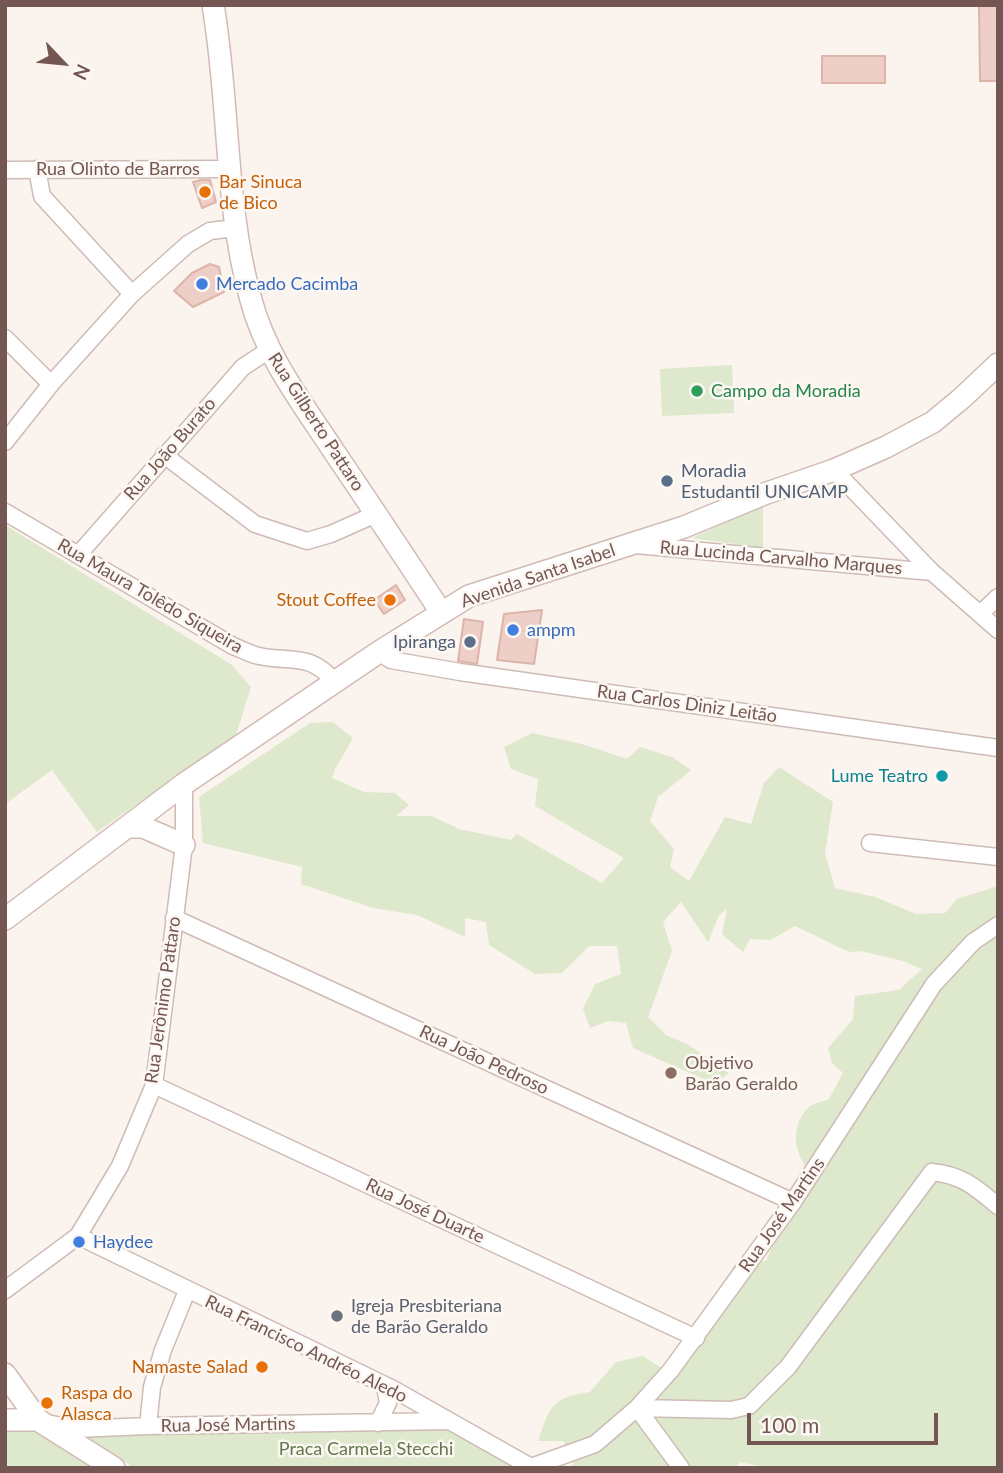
<!DOCTYPE html>
<html>
<head>
<meta charset="utf-8">
<style>
	body { margin:0 }
	#map { position:relative; width:1003px; height:1473px; overflow:hidden; background:#fbf3ed; font-family:Lato,sans-serif }
	canvas { display:block }
	.frame { position:absolute; inset:0; border:7px solid #745752; pointer-events:none }
	.north { position:absolute; left:28px; top:28px; width:70px; height:70px; -webkit-text-stroke:5px #fdf7f3; paint-order:stroke; rotate:116deg; font-size:19px; font-weight:700; line-height:28px; text-align:center; color:#745752 }
	.north::after { content:''; display:block; margin:auto; width:24px; height:32px; background:#745752; clip-path:polygon(50% 0,100% 100%,50% 72%,0 100%) }
	.scale { position:absolute; left:747px; top:1413px; width:191px; height:32px; box-sizing:border-box; border:4px solid #745752; border-top:0; padding-left:9px; font-size:21px; line-height:24px; white-space:nowrap; color:#745752; -webkit-text-stroke:5px #fdf7f3; paint-order:stroke }
</style>
</head>
<body>
<div id="map">
<canvas width="1003" height="1473"></canvas>
<div class="frame"></div>
<div class="north">N</div>
<div class="scale">100 m</div>
</div>
<script>
const ctx = document.querySelector('canvas').getContext('2d');
ctx.lineJoin = 'round';
function fill(path, color) { ctx.fillStyle = color; ctx.fill(path, 'evenodd'); }
function strokePath(path, color, width, dash) { ctx.strokeStyle = color; ctx.lineWidth = width; ctx.lineCap = dash ? 'butt' : 'round'; ctx.setLineDash(dash || []); ctx.stroke(path); }
function write(font, color, halo, rows, align = 'center') {
  ctx.font = font + ' Lato,sans-serif'; ctx.lineWidth = 5; ctx.setLineDash([]); ctx.textBaseline = 'middle'; ctx.strokeStyle = halo; ctx.fillStyle = color; for (const [text, x, y, turn = 0] of rows) {
    ctx.save(); ctx.translate(x, y); ctx.rotate((+turn || 0) * Math.PI / 180); ctx.textAlign = isNaN(turn) ? turn : align; if (halo) ctx.strokeText(text, 0, 0); ctx.fillText(text, 0, 0); ctx.restore();
  }
}
const green = new Path2D(`
	M732 365 734 413 662 416 660 369Z
	M763 505V548L692 538Z
	M5 525 232 665 251 687 236 735 97 832 52 770 5 804Z
	M333 722 353 738 335 769 332 778 364 792 395 793 409 805 396 816H432L459 829 511 840 517 834 602 883 624 858 535 806 538 779 511 769 504 747 532 733 582 744 627 759 640 747 672 757 691 770 658 797 650 821 674 849 670 867 689 881 725 817 751 824 764 783 779 767 833 802 825 853 835 888 875 897 916 914 945 913 957 899 998 886V1468H768L740 1462 736 1468H572L573 1463 564 1441H538C550 1407 551 1397 590 1392L616 1362 643 1356 663 1369 736 1263 766 1261 805 1165C793 1148 792 1124 808 1108 812 1103 823 1102 829 1099L843 1073 832 1063 828 1048 853 1019 855 996 899 990 922 969 903 961 861 951 849 952 795 926 770 940 750 939 743 952 722 934 727 909 719 915 708 942 681 902 663 922 672 951 648 1017 666 1035 689 1045 729 1073 715 1084 633 1048 626 1023 608 1021 590 1028 583 1009 595 984 621 974 617 946H589L562 973 535 974 489 945 486 922 465 918V937L417 915 373 908 301 884 302 867 203 843 199 797 310 723Z
	M5 1423H37L93 1468H5Z
	M450 1429 521 1468H134L83 1434Z`);
const building = new Path2D(`
	M979 5H998V81H980Z
	M822 56H885V83H822Z
	M201 180H210L216 202 202 208 193 182Z
	M210 264 219 267 224 292 193 307 174 291 192 273Z
	M396 585 405 600 384 614 374 600Z
	M542 610 534 664 497 660 504 614Z
	M464 619 483 622 477 664 458 661Z`);
const street = new Path2D(`
	M37 169 42 196 132 294
	M5 170 230 169
	M5 338 51 384
	M5 442 51 384 132 294 188 244 210 231 235 228
	M164 455 255 524 307 541 331 534 376 514
	M834 470 932 572 998 630
	M5 512 233 646C241 649 250 654 259 656 293 663 309 652 335 682
	M636 545 932 572
	M78 555 243 367 269 350
	M980 614 998 597
	M379 652 391 660 460 672 998 748
	M870 843 998 857
	M174 918 793 1202
	M154 1085 696 1338
	M78 1236 393 1389 531 1467
	M5 1290 78 1236 120 1166 154 1085 184 845V784
	M637 1408 731 1410 749 1406 788 1367 932 1172C962 1175 975 1187 998 1206
	M637 1408 681 1468
	M378 1423 388 1403 385 1386
	M52 1424 76 1429 148 1426 449 1421
	M148 1426 152 1387 163 1350 187 1291
	M531 1467 595 1444 637 1408 671 1370 793 1202 934 984 973 942 998 925`);
const secondary = new Path2D(`
	M213 5C230 103 224 204 251 300 266 357 303 404 335 453 371 506 406 559 441 612
	M127 827H143L184 845
	M5 919 184 784 379 652 469 596 684 527 764 494 834 470 886 447 933 422 962 398 998 364
	M5 1374 38 1420 114 1468
	M5 1420H38`);
const markers = [
	[205,192,7,"#e8710a"],
	[202,284,7,"#3f7fe0"],
	[697,391,7,"#2e9e5b"],
	[667,481,7,"#5c6f8a"],
	[390,600,7,"#e8710a"],
	[513,630,7,"#3f7fe0"],
	[470,642,7,"#5c6f8a"],
	[942,776,7,"#0f9aa8"],
	[671,1073,7,"#8d6e63"],
	[79,1242,7,"#3f7fe0"],
	[337,1316,7,"#6b7280"],
	[262,1367,7,"#e8710a"],
	[47,1403,7,"#e8710a"]
];
const streetNames = [
	["Rua Olinto de Barros",118,169],
	["Rua Gilberto Pattaro",316,422,57],
	["Rua João Burato",170,449,-49],
	["Rua Lucinda Carvalho Marques",781,558,5],
	["Avenida Santa Isabel",538,576,-19],
	["Rua Maura Tolêdo Siqueira",150,596,30],
	["Rua Carlos Diniz Leitão",687,704,8],
	["Rua Jerônimo Pattaro",163,1000,-82],
	["Rua João Pedroso",484,1060,25],
	["Rua José Duarte",425,1211,25],
	["Rua José Martins",782,1215,-55],
	["Rua Francisco Andréo Aledo",306,1349,26],
	["Rua José Martins",228,1425,-1]
];
const foodNames = [
	["Bar Sinuca",219,182],
	["de Bico",219,203],
	["Stout Coffee",376,600,"right"],
	["Namaste Salad",248,1367,"right"],
	["Raspa do",61,1393],
	["Alasca",61,1414]
];
const shopNames = [
	["Mercado Cacimba",216,284],
	["ampm",527,630],
	["Haydee",93,1242]
];
const leisureNames = [
	["Campo da Moradia",711,391]
];
const serviceNames = [
	["Moradia",681,471],
	["Estudantil UNICAMP",681,492],
	["Ipiranga",456,642,"right"]
];
const cultureNames = [
	["Lume Teatro",928,776]
];
const educationNames = [
	["Objetivo",685,1063],
	["Barão Geraldo",685,1084]
];
const worshipNames = [
	["Igreja Presbiteriana",351,1306],
	["de Barão Geraldo",351,1327]
];
const parkNames = [
	["Praca Carmela Stecchi",366,1449]
];
fill(green, '#dde8cc');
fill(building, '#edcfc7');
strokePath(building, '#deb3aa', 2);
strokePath(street, '#cebbb6', 19);
strokePath(secondary, '#d1bbb4', 24);
strokePath(street, '#fff', 16);
strokePath(secondary, '#fff', 21);
for (const [x, y, r, color] of markers) { const dot = new Path2D(); dot.arc(x, y, r, 0, 2 * Math.PI); ctx.fillStyle = color; ctx.fill(dot); strokePath(dot, '#fdf7f3', 2.5); }
write('18px', '#745752', '#fdf7f3', streetNames);
write('18px', '#c56008', '#fdf7f3', foodNames, 'left');
write('18px', '#366cbe', '#fdf7f3', shopNames, 'left');
write('18px', '#27864d', '#fdf7f3', leisureNames, 'left');
write('18px', '#4e5e75', '#fdf7f3', serviceNames, 'left');
write('18px', '#0d838f', '#fdf7f3', cultureNames, 'right');
write('18px', '#785e54', '#fdf7f3', educationNames, 'left');
write('18px', '#5b616d', '#fdf7f3', worshipNames, 'left');
write('18px', '#61784b', '#fdf7f3', parkNames);
</script>
</body>
</html>
